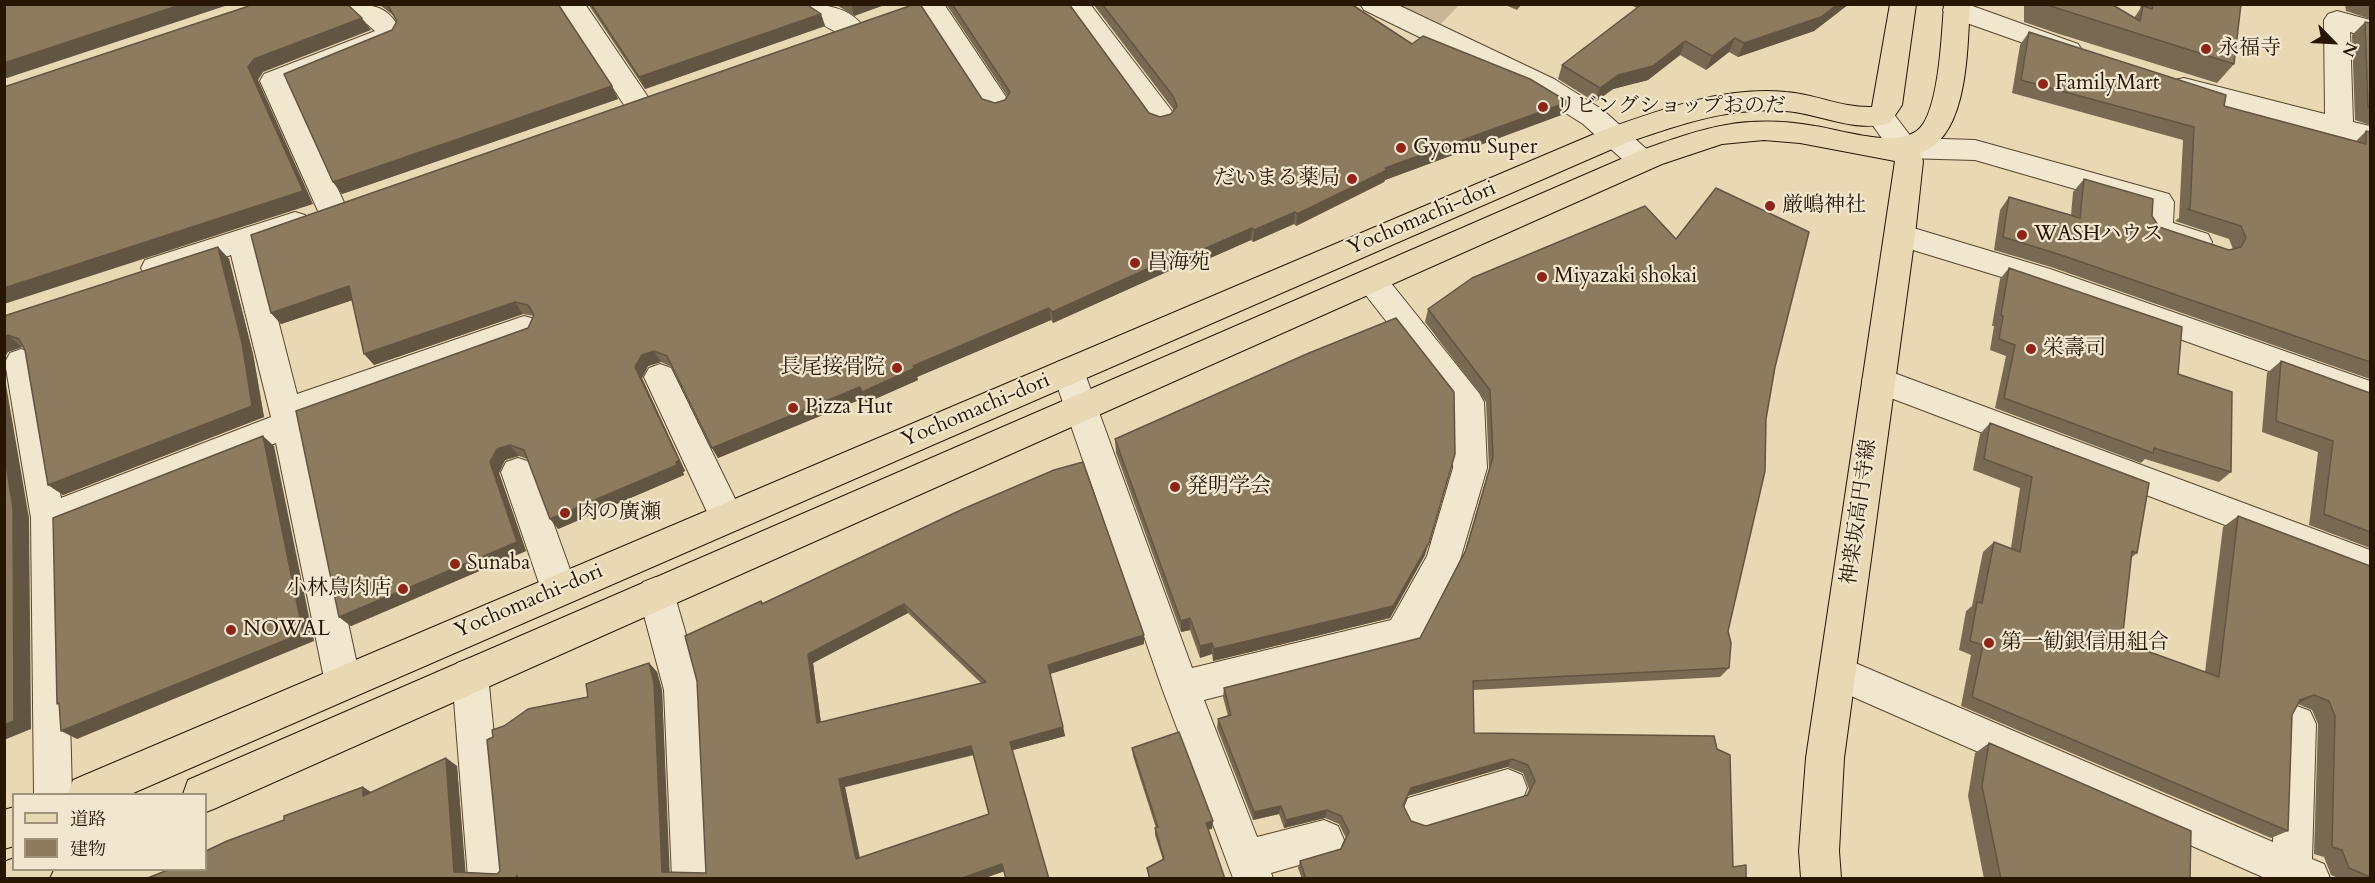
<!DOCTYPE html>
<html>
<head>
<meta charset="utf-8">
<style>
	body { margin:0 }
	#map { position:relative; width:2375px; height:883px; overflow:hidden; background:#e9d8b4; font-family:Cardo,"Noto Serif JP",serif }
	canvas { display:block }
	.frame { position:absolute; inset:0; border:6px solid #271602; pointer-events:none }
	.legend { position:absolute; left:12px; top:793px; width:195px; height:78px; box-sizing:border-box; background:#f1e6ce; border:2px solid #a0937c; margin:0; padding:8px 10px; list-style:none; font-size:18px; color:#271602 }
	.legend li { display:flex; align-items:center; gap:12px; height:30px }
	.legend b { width:30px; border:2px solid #a0937c }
	.north { position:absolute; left:2303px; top:12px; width:60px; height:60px; -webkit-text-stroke:4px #f1e6ce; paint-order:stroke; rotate:114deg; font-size:16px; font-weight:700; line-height:24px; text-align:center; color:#271602 }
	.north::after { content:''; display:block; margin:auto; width:21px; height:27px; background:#271602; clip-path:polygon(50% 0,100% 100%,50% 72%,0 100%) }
</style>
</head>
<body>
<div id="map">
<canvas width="2375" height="883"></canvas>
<div class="frame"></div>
<ul class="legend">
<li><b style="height:8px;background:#e9d8b4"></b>道路</li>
<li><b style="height:16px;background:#8c7b5f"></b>建物</li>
</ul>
<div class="north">N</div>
</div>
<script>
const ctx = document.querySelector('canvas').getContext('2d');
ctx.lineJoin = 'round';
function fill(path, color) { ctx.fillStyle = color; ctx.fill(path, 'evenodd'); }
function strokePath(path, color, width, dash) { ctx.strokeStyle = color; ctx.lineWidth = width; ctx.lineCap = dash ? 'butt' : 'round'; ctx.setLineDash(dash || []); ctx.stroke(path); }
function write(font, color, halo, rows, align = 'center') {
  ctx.font = font + ' Cardo,"Noto Serif JP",serif'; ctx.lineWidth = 4.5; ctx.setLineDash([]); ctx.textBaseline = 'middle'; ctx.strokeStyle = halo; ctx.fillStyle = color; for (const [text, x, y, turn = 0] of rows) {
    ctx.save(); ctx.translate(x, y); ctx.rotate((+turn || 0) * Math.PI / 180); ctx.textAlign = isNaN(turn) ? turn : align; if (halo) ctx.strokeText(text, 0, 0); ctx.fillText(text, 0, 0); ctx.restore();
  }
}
const green = new Path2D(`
	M1400 5H1459L1441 24Z`);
const minor = new Path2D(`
	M344 4C374 4 389 5 403 35L399 41 290 85 348 211 343 219 333 222 323 219 318 211 260 81 264 74 375 31Z
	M558 4H585L648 97 652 104 648 111 638 114 628 111Z
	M798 4C823 4 851 6 865 29L861 35C840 41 819 21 802 10Z
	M917 4H944L1010 103 1006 110 996 113 986 110Z
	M1063 4H1090L1171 110 1175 117 1171 124 1161 127 1151 124Z
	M1360 4H1396L1554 79 1603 110 1652 154 1656 161 1652 168 1642 171 1632 168 1583 124 1534 93 1364 10Z
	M1946 4H1967L2078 44 2082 50 2078 56 2069 59 2060 56 1947 16 1943 10Z
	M2337 11 2370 20V38L2350 32 2353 122 2370 126V146L2174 94 2170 87 2174 80 2184 78 2325 114 2324 20 2328 14Z
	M1880 106 1890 109 1912 138 1975 140 2169 194 2174 202 2173 223 2208 234 2212 242 2208 250 2197 253 2148 237 2143 229 2144 209 1975 160 1904 158 1894 155 1866 116 1870 109Z
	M295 212 305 215 310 223 305 231 259 246 297 394 524 316 535 319 540 328 535 337 304 418 361 683 356 695 343 700 330 695 325 683 276 443 65 526 72 794H34L31 518 5 362 10 353 21 349 32 353 37 362 61 498 271 417 231 255 156 280 145 276 141 268 145 260Z
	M1900 224 2050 269 2370 381V407L2031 286 1890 243 1885 235 1890 227Z
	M1372 269 1383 273 1479 393 1484 402 1487 468 1460 560 1416 646 1204 700 1257 837 1324 820 1338 826 1344 840 1338 854 1271 873 1273 878H1233L1162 688 1052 371 1057 362 1068 358 1079 362 1084 371 1192 668 1391 620 1427 556 1453 468 1452 405 1361 289 1357 281 1361 273Z
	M660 364 671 368 739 507 744 518 739 529 727 533 715 529 644 377 649 368Z
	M1878 367 2370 550V580L1867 389 1862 380 1867 371Z
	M518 458 530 462 535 472 577 589 572 600 559 605 546 600 541 589 501 472 506 462Z
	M656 577 669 582 674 593 702 690 712 878H672L664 690 638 593 643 582Z
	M1839 656 2273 842 2278 724 2284 711 2297 706 2310 711 2316 724 2312 859 2324 864 2330 878H2265L1826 685 1821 673 1826 661Z
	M470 658 483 663 488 675 508 878H468L452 675 457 663Z
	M1508 769 1522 775 1527 788 1522 801 1422 831 1408 826 1402 812 1408 798Z`);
const major = new Path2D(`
	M1890 4H1916L1902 105 1890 123C1854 133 1821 114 1786 111 1731 106 1678 125 1626 143L131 794H68L73 780 1606 129C1664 109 1724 86 1786 92 1815 94 1842 108 1872 107Z
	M1944 4H1970C1967 48 1969 137 1920 153L1923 161 1915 235 1844 758 1839 851 1841 878H1801L1799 851 1806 758 1895 161 1800 143 1764 140 1722 144 1662 164 216 808 206 812V794H183L188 780 1642 150C1706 127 1745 114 1815 126 1842 130 1899 150 1920 128 1939 108 1942 33 1944 4Z
	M14 807V846L4 849V810Z
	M14 858V870H53L49 878H4V862Z`);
const wall = new Path2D(`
	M366 4H558L612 86 618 99 342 194 333 182 392 30 397 21 394 16 381 6Z
	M588 4H806L821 14 825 26 645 89Z
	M835 4H887L854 16Z
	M946 4H1069L1149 113 1160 117 1171 114 1174 110 1173 109 1093 4H1351L1412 44 1564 114 1385 180 1384 182 1296 226 1294 224 1253 242 1251 240 1183 270 1180 266 1053 323 1051 320 917 377 918 380 866 403 864 398 718 458 672 367 661 362 648 366 642 378 685 471 683 472 684 475 558 529 527 459 519 456 505 460 499 473 526 551 351 626 339 617 528 328 534 316 523 314 374 365 352 300 281 324 271 313 982 99 995 103 1005 100 1007 96Z
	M1503 4H1522L1517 10Z
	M1628 4H1849L1814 31 1738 57 1729 52 1706 70 1680 55 1648 80 1613 89 1595 102 1558 79 1562 65 1637 8Z
	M2024 4H2111L2134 18 2140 9 2141 4H2241L2234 64 2217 83 2056 33 2024 22Z
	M2345 4H2370V19L2346 11Z
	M2365 22 2370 23V125L2355 120 2352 35Z
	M2029 32 2224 106 2356 141 2366 131 2370 132V379L2051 267 1994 250 2000 210 2009 197 2071 215 2073 192 2084 179 2152 216 2159 227 2229 250 2233 249 2229 239 2175 221 2179 218 2183 140 2012 93 2020 45Z
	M218 247 229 259 253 354 264 417 63 495 25 350 22 347 8 352 4 316Z
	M2009 268 2178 374 2231 472 2219 482 2145 459 2141 463 1995 408 2006 356 1990 350 1994 326H1992L2000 279Z
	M1428 309 1775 367 1728 631 1729 668 1720 677 1473 690 1474 733 1733 867 1746 879H1302L1298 868 1300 861 1341 849 1346 838 1339 824 1325 818 1284 828 1279 814 1253 820 1217 728 1218 719 1228 716 1223 697 1224 688 1420 638 1464 554 1489 469 1486 402 1425 322ZM1507 767 1523 773 1529 789 1526 796 1426 826 1411 821 1403 805 1407 796Z
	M2281 361 2370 393V548L2309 525 2318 452 2262 432 2267 373Z
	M1990 423 2137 553 2131 558 2122 642 2205 672 2223 527 2238 516 2370 566V879H2340L2331 875 2324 857 2314 854 2318 724 2312 710 2298 704 2292 715 2288 831 2271 838 1961 706 1971 655 1959 650 1966 611 1972 606 1983 552 1994 542 2011 548 2020 488 1973 470 1980 434Z
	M1115 439 1425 555 1390 618 1213 661 1212 654 1200 658 1190 630 1181 632 1116 453Z
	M963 509 1144 635V644L1050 674 1065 736 1013 750 1004 871 982 879H145L206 870 284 820 363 787 371 792 446 758 457 766 465 872 497 874 500 871 493 737 504 726 588 697 649 663 657 672 662 690 669 872 706 873 761 601 763 603ZM908 613 981 683 821 722 813 663ZM974 755 989 814 860 858 845 787Z
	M1989 743 2190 879H1984L1968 796 1975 753Z
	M1132 748 1212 829H1208L1225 879H1149L1147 868 1163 860 1155 835V828H1156L1133 756Z`);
const shadedWall = new Path2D(`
	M183 4H231L4 79V63Z
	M851 4H887L854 16Z
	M1838 4H1849L1814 31 1738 57 1744 43Z
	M821 14 825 26 645 89 639 77Z
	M362 18 371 30 263 72 258 80 313 204 4 304V288L248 67 254 59Z
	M1735 38 1729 52 1706 70 1712 56Z
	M1685 41 1680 55 1648 80 1613 89 1595 102 1600 88 1618 75Z
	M612 86 618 99 342 194 333 182Z
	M1568 102 1564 114 1385 180 1384 182 1296 226 1297 214 1385 168Z
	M1295 212 1294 224 1253 242 1254 230Z
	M1252 228 1251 240 1183 270V258Z
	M218 247 229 259 253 354 264 417 63 495 48 485Z
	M1180 254V266L1053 323 1052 312Z
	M349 286 359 298 281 324 271 313Z
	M515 302 523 314 374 365 364 354Z
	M1049 308 1051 320 917 377 918 380 866 403 862 392 913 366Z
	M8 335 22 347 8 352 4 359V337Z
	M654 351 661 362 648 366 642 378 685 471 683 472 684 475 558 529 550 519 676 462 635 367 642 355Z
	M4 373 29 518 31 729 4 740Z
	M860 387 864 398 718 458 712 448Z
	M263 436 274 446 314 641 77 739 61 731Z
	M510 445 519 456 505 460 499 473 526 551 351 626 339 617 490 462 497 449Z
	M1429 543 1425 555 1390 618 1213 661 1214 649Z
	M904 604 908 613 813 663 822 732 817 723 808 654Z
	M1190 618V630L1181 632V621Z
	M1144 635V644L1050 674 1048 665Z
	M1212 643V654L1200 658V646Z
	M649 663 657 672 662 690 670 878 662 872Z
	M2314 695 2298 704 2300 700Z
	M1063 727 1065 736 1013 750 1010 742Z
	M971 746 975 754 845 787 861 866 856 859 839 779Z
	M446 758 457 766 466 878 454 872Z
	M1512 759 1507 767 1407 796 1411 788Z
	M363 787 375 795 363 796Z
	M1281 806 1279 814 1253 820 1254 812Z
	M1327 810 1325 818 1284 828 1286 820Z
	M1213 821 1212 829 1206 830V823Z
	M1002 864 1005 871 982 879H959Z`);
const building = new Path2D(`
	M4 4H183L4 63Z
	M252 4H347L362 18 254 59 248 67 303 191 4 288V87L246 7Z
	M387 4H558L612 86 333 182 284 74 392 30 397 21Z
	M591 4H806L821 14 639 77Z
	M915 4H920L982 99 995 103 1005 100 1010 92 952 4H1069L1149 113 1160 117 1171 114 1177 106 1173 96 1102 4H1351L1412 44 1423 36 1530 79 1568 102 1385 168 1387 170 1297 214 1295 212 1254 230 1252 228 1183 258 1180 254 1052 312 1049 308 913 366 915 368 862 392 860 387 712 448 667 356 654 351 642 355 635 367 679 460 676 462 677 465 550 519 524 450 510 445 497 449 490 462 517 542 339 617 296 411 528 328 534 315 528 305 515 302 364 354 349 286 271 313 251 235Z
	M1642 4H1838L1821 17 1744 43 1735 38 1712 56 1685 41 1653 66 1618 75 1600 88 1562 65Z
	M2044 4H2111L2140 21 2143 6 2152 9 2153 4H2241L2234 64Z
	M2365 22 2370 23V108L2368 107Z
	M2029 32 2226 95 2224 106 2366 144V131L2370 132V362L2061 255 2003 237 2009 197 2080 218 2084 179 2153 199 2152 216 2159 227 2229 250 2241 247 2246 238 2241 226 2187 209 2190 210 2194 127 2021 80Z
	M1716 188 1809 232 1775 367 1766 419 1765 471 1728 631 1731 643 1729 668 1473 681 1474 733 1714 736 1717 749 1730 755 1733 867 1746 865V879H1306L1300 861 1341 849 1349 832 1341 816 1327 810 1286 820 1281 806 1254 812 1218 719 1231 715 1224 688 1420 638 1466 550 1493 457 1490 390 1428 309 1472 278 1645 206 1676 239ZM1512 759 1528 765 1535 781 1528 795 1426 826 1411 821 1403 805 1411 788Z
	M218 247 242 343 252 406 48 485 25 350 19 339 8 335 4 337V316Z
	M2009 268 2182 327 2178 374 2232 392 2231 472 2154 448 2153 453 2004 398 2015 345 1999 339 2003 316 2001 315Z
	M1396 318 1454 392 1455 454 1429 543 1393 606 1214 649 1212 643 1200 646 1190 618 1181 621 1115 439 1309 353Z
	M2281 361 2370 393V532L2324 514 2333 441 2276 421Z
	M1990 423 2149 483 2137 553 2132 551 2122 642 2219 677 2238 516 2370 566V877L2349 868 2342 850 2332 847 2335 716 2329 701 2314 695 2300 700 2292 715 2288 831 1972 697 1983 645 1970 641 1977 602 1982 603 1994 542 2020 552 2032 477 1984 459Z
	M263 436 303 633 61 731 59 703 57 704 53 518Z
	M4 452 13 508 14 721 4 725Z
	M1083 462 1144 635 1048 665 1063 727 1010 742 1049 879H1006L1002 864 959 879H518L517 875 515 879H145L168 870H206V851L227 841 284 820V816L363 787V796L446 758 454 872 497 874 500 871 487 740 493 737 492 730 504 726 528 709 588 697 586 684 649 663 654 682 662 872 706 873 697 681 685 636 761 601 762 604 963 509 1054 470ZM904 604 986 682 817 723 808 654ZM971 746 989 814 856 859 839 779Z
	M1179 732 1213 821 1206 823 1225 879H1150L1147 868 1164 859 1155 828 1158 827 1132 748Z
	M1989 743 2191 831 2190 879H2001L1982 786Z`);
const markers = [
	[2206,49,6,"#8f2418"],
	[2043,84,6,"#8f2418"],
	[1543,107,6,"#8f2418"],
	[1401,148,6,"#8f2418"],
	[1352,179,6,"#8f2418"],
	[1770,206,6,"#8f2418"],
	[2022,235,6,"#8f2418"],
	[1135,263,6,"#8f2418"],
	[1542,277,6,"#8f2418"],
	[2031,349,6,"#8f2418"],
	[897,368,6,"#8f2418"],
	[793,408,6,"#8f2418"],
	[1175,487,6,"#8f2418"],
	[565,513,6,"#8f2418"],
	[455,564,6,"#8f2418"],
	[403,589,6,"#8f2418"],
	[231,630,6,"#8f2418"],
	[1989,643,6,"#8f2418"]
];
const poiNames = [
	["永福寺",2218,49],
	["FamilyMart",2055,84],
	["リビングショップおのだ",1555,107],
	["Gyomu Super",1413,148],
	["だいまる薬局",1340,179,"right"],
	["厳嶋神社",1782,206],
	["WASHハウス",2034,235],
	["昌海苑",1147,263],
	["Miyazaki shokai",1554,277],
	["栄壽司",2043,349],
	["長尾接骨院",885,368,"right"],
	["Pizza Hut",805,408],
	["発明学会",1187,487],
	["肉の廣瀬",577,513],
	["Sunaba",467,564],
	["小林鳥肉店",391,589,"right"],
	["NOWAL",243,630],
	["第一勧銀信用組合",2001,643]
];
const streetNames = [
	["Yochomachi-dori",1422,219,-23],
	["Yochomachi-dori",976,411,-23],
	["神楽坂高円寺線",1860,512,-82],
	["Yochomachi-dori",529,602,-23]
];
fill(green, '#c8b796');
strokePath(minor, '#58462e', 2);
strokePath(major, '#271602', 2);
fill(minor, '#f1e6ce');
fill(major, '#e9d8b4');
fill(wall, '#786a52');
fill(shadedWall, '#625642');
fill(building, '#8c7b5f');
strokePath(building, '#625642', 1.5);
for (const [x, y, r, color] of markers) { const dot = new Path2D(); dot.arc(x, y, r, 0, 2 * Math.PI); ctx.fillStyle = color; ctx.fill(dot); strokePath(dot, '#f1e6ce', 2); }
write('21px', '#271602', '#f1e6ce', poiNames, 'left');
write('21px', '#271602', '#f1e6ce', streetNames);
</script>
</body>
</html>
